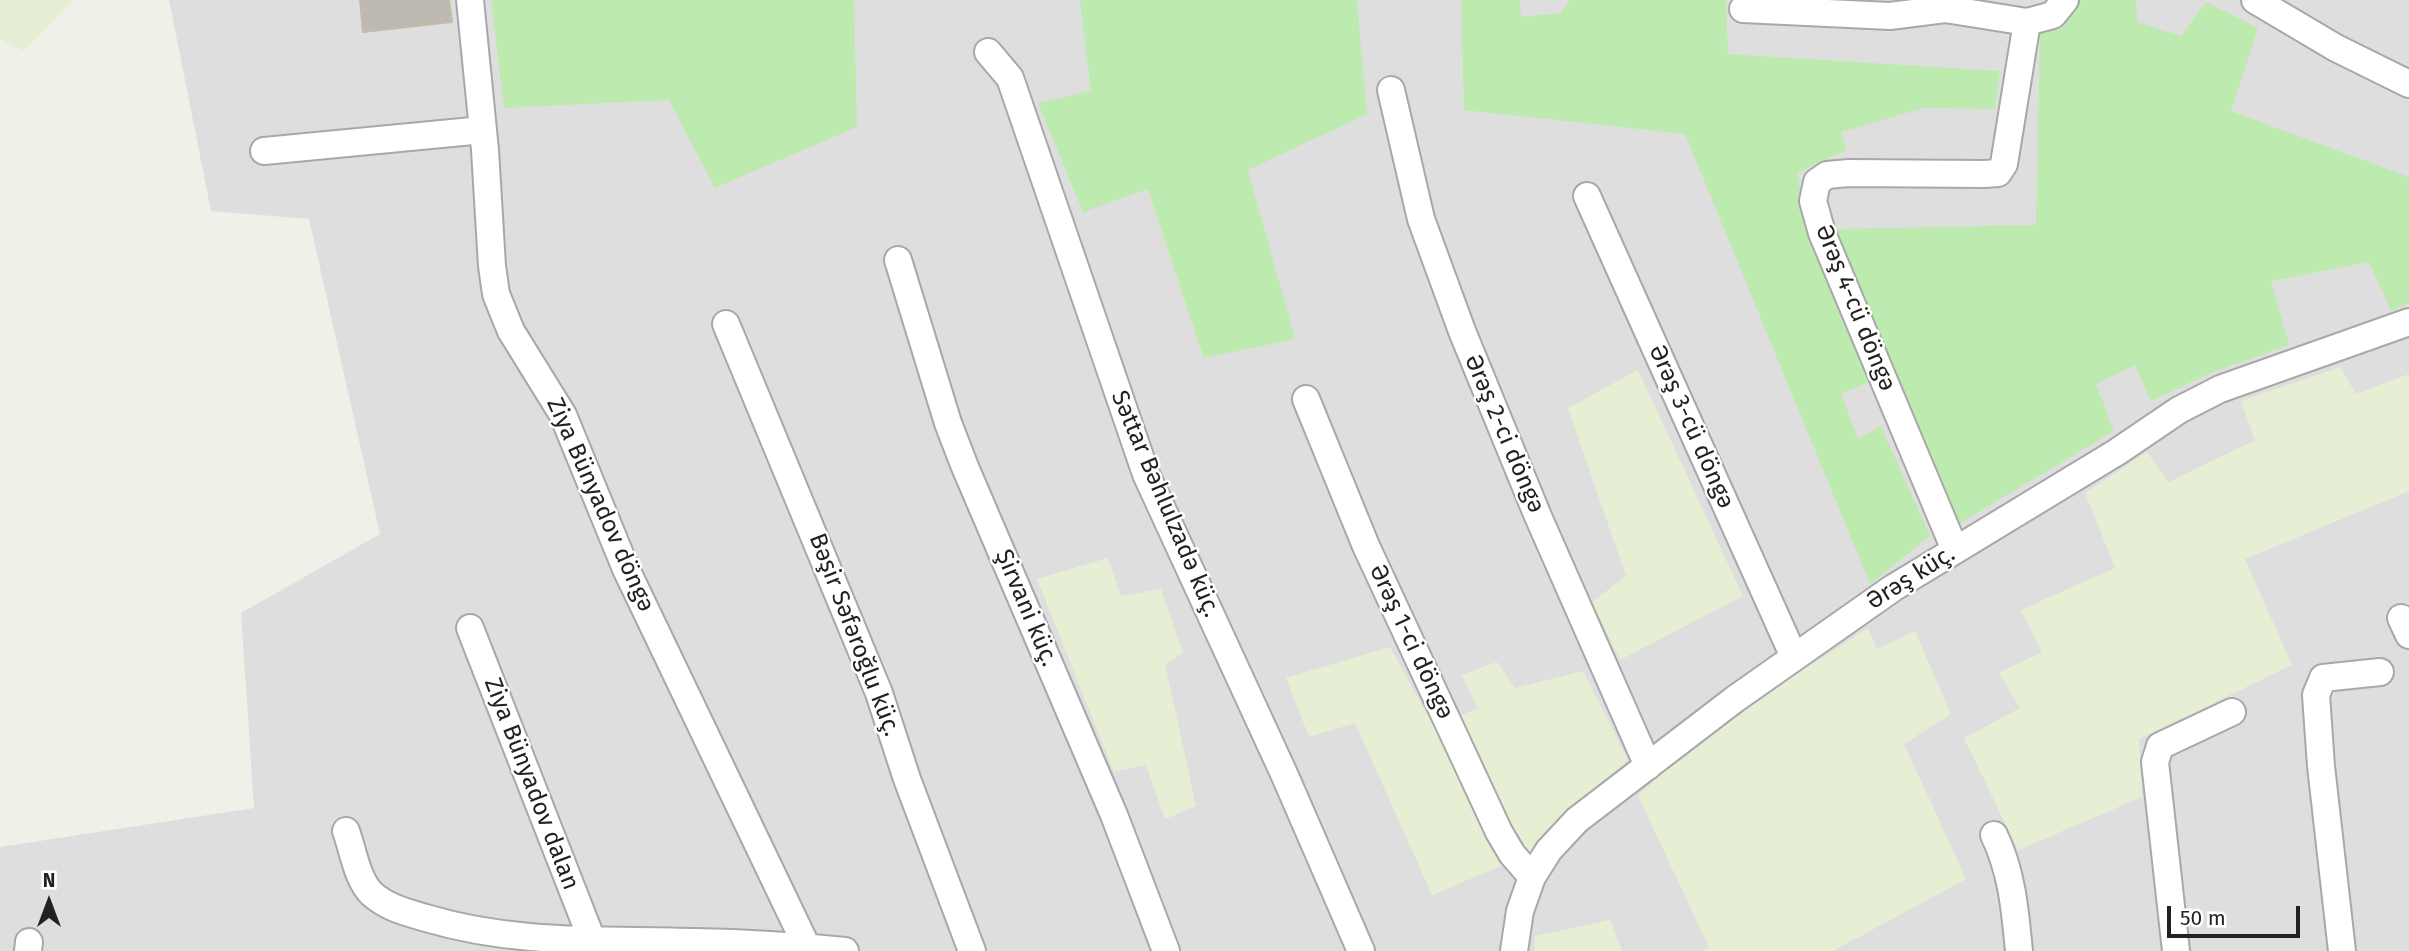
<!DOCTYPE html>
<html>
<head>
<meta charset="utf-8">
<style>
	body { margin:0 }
	#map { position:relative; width:2409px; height:951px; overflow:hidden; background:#f1f0e8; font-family:"Fira Sans",sans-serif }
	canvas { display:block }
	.north { position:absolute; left:14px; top:867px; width:70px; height:70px; -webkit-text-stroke:5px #fff; paint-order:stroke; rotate:0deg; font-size:19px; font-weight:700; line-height:28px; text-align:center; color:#212121 }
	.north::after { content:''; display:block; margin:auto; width:24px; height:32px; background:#212121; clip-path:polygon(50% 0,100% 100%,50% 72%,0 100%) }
	.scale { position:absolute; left:2167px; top:906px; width:133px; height:32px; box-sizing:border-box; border:4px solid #212121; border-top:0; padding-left:9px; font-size:21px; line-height:24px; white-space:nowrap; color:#212121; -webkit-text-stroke:5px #fff; paint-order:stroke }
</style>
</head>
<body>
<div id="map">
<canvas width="2409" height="951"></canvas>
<div class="north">N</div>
<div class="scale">50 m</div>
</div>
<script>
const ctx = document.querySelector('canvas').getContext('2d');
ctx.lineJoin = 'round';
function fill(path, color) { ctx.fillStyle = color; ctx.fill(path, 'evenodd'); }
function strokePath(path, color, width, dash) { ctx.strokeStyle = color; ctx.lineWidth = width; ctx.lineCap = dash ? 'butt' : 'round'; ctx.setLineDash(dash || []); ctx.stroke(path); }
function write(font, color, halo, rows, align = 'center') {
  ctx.font = font + ' "Fira Sans",sans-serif'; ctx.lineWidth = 5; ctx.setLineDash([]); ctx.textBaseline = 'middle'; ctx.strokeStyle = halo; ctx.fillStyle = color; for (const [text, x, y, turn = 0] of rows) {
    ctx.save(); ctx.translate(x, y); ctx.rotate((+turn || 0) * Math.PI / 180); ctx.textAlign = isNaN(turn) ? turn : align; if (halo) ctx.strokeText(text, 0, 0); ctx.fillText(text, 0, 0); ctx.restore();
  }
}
const residential = new Path2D(`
	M169 0H2409V951H0V847L254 808 241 613 380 534 309 219 211 211Z`);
const farmland = new Path2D(`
	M0 0H73L24 51 0 40Z
	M2340 367 2356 394 2409 374V491L2245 559 2292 665 2139 739 2142 797 2018 850 1964 738 2020 708 1999 673 2042 652 2021 610 2115 568 2085 493 2147 452 2169 482 2255 440 2241 401Z
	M1638 370 1743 596 1620 660 1592 602 1626 576 1568 408Z
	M1108 558 1121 596 1161 589 1183 653 1165 664 1196 806 1165 819 1146 765 1114 772 1037 579Z
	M1868 628 1877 649 1915 631 1951 714 1904 744 1966 879 1833 951H1702L1709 947 1638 796 1675 760 1803 670Z
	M1390 647 1434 727 1478 708 1461 675 1497 662 1515 688 1583 671 1628 760 1578 803 1532 853 1432 895 1355 723 1309 737 1286 678Z
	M1610 920 1622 951H1534L1535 936Z`);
const grass = new Path2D(`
	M491 0H854L857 127 715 188 669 100 504 108Z
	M1080 0H1357L1367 114 1248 170 1295 339 1204 358 1148 189 1083 212 1038 103 1091 91Z
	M1461 0H1520L1521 17 1561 13 1570 0H1726L1728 54 2000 71 1995 109 1924 108 1841 132 1847 150 1797 173 1810 238 1836 229 2036 225 2040 32 2062 29 2081 0H2136L2137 22 2181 36 2206 2 2258 28 2231 111 2409 177V303L2391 311 2369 262 2271 281 2289 345 2213 372 2151 401 2135 365 2096 384 2114 431 1960 523 1892 372 1841 394 1858 439 1881 426 1930 536 1870 584 1685 134 1464 110Z`);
const building = new Path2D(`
	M360 0H449L452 22 363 32Z`);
const minor = new Path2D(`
	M470 0 485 150 492 266 496 294 511 331 563 415 626 569 807 947
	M2255 0 2336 48 2409 84
	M1743 9 1890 16 1945 9 2027 22 2053 15 2065 0
	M988 52 1010 78 1146 474 1285 776 1361 951
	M1391 90 1421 219 1462 331 1537 514 1648 766
	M264 151 483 130
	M1587 196 1794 657
	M898 260 948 423 965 467 1114 815 1166 951
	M726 324 879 693 907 779 972 951
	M1306 399 1366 546 1499 832 1512 854 1532 877
	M1955 550 1822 233 1813 201 1817 182 1827 175 1849 173 1984 174 1998 173 2004 164 2027 22
	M2401 618 2409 635
	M470 628 592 940
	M346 831C353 850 357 880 372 894 388 908 406 912 426 918 516 945 603 939 696 942 746 943 795 946 845 951
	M1994 835C2012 872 2015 910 2019 951
	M28 951 29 942
	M1514 951 1520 911 1532 877 1549 850 1577 820 1735 699 1893 588 2117 452 2179 410 2220 389 2409 322
	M2176 951 2155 762 2160 746 2232 712
	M2342 951 2321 766 2316 695 2323 678 2380 672`);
const streetNames = [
	["Ərəş 4-cü döngə",1855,308,68],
	["Ərəş 3-cü döngə",1691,427,66],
	["Ərəş 2-ci döngə",1504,434,67],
	["Səttar Bəhlulzadə küç.",1165,504,67],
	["Ziya Bünyadov döngə",600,505,66],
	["Ərəş küç.",1911,578,-32],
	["Şirvani küç.",1026,608,67],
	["Bəşir Səfəroğlu küç.",854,635,69],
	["Ərəş 1-ci döngə",1411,642,65],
	["Ziya Bünyadov dalan",531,784,69]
];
fill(residential, '#dfdede');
fill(farmland, '#e6efd4');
fill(grass, '#bdeaaf');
fill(building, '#bebab1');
strokePath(building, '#c3bbaa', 2);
strokePath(minor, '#a8a8a8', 30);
strokePath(minor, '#fff', 26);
write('24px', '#212121', '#fff', streetNames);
</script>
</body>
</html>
